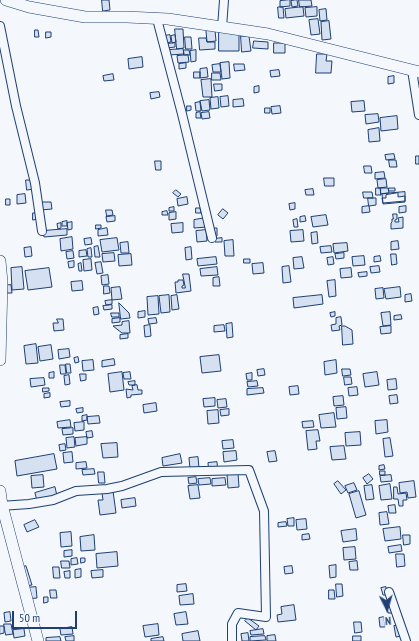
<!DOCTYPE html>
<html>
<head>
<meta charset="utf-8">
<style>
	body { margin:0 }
	#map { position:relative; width:419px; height:641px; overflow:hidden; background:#f4f7fb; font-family:"PT Sans Narrow",sans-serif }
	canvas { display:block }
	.north { position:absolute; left:367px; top:589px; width:40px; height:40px; -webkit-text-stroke:3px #f4f7fb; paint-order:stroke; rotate:175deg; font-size:11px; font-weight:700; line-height:16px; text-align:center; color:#1d3f73 }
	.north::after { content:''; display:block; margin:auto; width:14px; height:18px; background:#1d3f73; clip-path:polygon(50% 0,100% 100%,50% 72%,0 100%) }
	.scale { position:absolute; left:12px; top:611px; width:65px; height:18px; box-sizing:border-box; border:2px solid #1d3f73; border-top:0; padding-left:5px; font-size:12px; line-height:14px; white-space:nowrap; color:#1d3f73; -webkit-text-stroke:3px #f4f7fb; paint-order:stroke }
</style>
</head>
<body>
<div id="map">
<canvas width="419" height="641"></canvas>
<div class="north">N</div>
<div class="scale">50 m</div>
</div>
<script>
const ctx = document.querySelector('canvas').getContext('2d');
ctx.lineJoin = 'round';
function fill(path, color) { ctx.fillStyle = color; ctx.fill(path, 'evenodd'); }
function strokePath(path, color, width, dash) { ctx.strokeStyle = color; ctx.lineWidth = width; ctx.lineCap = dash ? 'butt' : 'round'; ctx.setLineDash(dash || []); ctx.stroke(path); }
const building = new Path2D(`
	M102 0H109L110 10 103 11Z
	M290 0V6L280 7V1Z
	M297 0 298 6 292 7 291 1Z
	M299 0H311L312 6 300 7Z
	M278 7H283L284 18H279Z
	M303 7 304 16 286 18 285 9Z
	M317 7V16L306 17 305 8Z
	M326 9 327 20 320 21 319 10Z
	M318 19 320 34 311 35 309 20Z
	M329 21 331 39 322 40 321 22Z
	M175 29H183L184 48 177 49Z
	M35 30H38L39 37H35Z
	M215 30 216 41 207 42 206 31Z
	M46 32H51V37L46 38Z
	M219 32H239V51H219Z
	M170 35 171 42 165 43 164 36Z
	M175 35 176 42 172 43 171 36Z
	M241 36H249L251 51 242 52Z
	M185 37H191L192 49H186Z
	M199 38H206L207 42H215V49L200 50Z
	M254 41 268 42V49L253 48Z
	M175 43V47L167 48V44Z
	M274 43H285V53H274Z
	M183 49 184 54 169 55V50Z
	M184 50H189L190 55H184Z
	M196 50V61L191 62 190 51Z
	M317 54H327L326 61H332L331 73H316Z
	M188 55 189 62 178 63 177 56Z
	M142 57 143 67 129 69 128 59Z
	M229 62 230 78 222 79 220 63Z
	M186 63V68L179 69V64Z
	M220 64 221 72H213L212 65Z
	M234 64H244L245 70 235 71Z
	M207 68 208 77 200 78V69Z
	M279 70 280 76 271 77 270 71Z
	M194 72H200V78H194Z
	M212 73H220L221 80H212Z
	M113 74 114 80 104 81 103 76Z
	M394 76V83L388 84V77Z
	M211 79 212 97H203L201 80Z
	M214 84H222V90L215 91Z
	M259 86V92L254 93V87Z
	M159 92 160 97 151 99 150 93Z
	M228 96 229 106 221 107 220 97Z
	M218 97 219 108 211 109 210 98Z
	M243 99 244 106 233 107V100Z
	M209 100 210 110 202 111 200 101Z
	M364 101 365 111 352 112 351 102Z
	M200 102 201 111H196L195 103Z
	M187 106H191V110L187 111Z
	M280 106 281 113 272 114 271 107Z
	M265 108H270V113H265Z
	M200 112 201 118H196V113Z
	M209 112 210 118 202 119 201 113Z
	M378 114 379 122 366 124 365 115Z
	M397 116 398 129 381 131 380 118Z
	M379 128 380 141 369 142 368 130Z
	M394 154 395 159 386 160 385 155Z
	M416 156H419V164H416Z
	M389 160H396L397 167H390Z
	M155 161H161V170H156Z
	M364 166H371L372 173H365Z
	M384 172 385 178 375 179V173Z
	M324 178H334V186H325Z
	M386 179 387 187 378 188 377 180Z
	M26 180H33L34 189 27 190Z
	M376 188H380L381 195H376Z
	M381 188H388L389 193 381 194Z
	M389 188H395V191H389Z
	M313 189 314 195H306L305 190Z
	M176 190 181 194 178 197 173 193Z
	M363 192H372L373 198H364Z
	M405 192V201L383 203 382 194Z
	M398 193V197L405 196V202L383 204 382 198H386V195Z
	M25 194 26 203 17 204V195Z
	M187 197 188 204 178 206 177 199Z
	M368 198H376V205L369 206Z
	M6 199H10V205H6Z
	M40 202H51L52 209 41 210Z
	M295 203V209L290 210 289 204Z
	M369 206 370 212 362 213V207Z
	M406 206V212L399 213V207Z
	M174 207V211H169V208Z
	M196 208H200L201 213H196Z
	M223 209 228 213 223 219 218 215Z
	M106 210H112L113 215 107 216Z
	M167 211 168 215H162V212Z
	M176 212V219L169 220V213Z
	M33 213H38V219L33 220Z
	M393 214H397V219L395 220V222H399L398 218 403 217V228L391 229V223L392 222V219H393Z
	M326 215 328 225 313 227 311 217Z
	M115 216V221L107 222 106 217Z
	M305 216 306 221 300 222V217Z
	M206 218 207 227 194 228V220Z
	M297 219 298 227H294L293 220Z
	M67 221V226H62V222Z
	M72 222V229L68 230 67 223Z
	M61 223V228L58 229 57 224Z
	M183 223V232L172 233 171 224Z
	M96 225H101V228L96 229Z
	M107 228 108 235 98 236V230Z
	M210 228H217V236H211Z
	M67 229V235L44 237 43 231Z
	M206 230 207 241 197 242 196 231Z
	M303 230 304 241 291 242 290 231Z
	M317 232 318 243 312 244 311 233Z
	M72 237 73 249 61 251 60 239Z
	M91 238 92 244 85 245 84 239Z
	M117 238 119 250 102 252 100 240Z
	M222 238V242H215L214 239Z
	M233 240 234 256H225L224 241Z
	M398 241 399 249 391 250V242Z
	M128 242 129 253H121L120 243Z
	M347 243 348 251 334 253 333 244Z
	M98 246 100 257H95L94 247Z
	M331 246 332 252 321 253 320 247Z
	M31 247 32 256 25 257 24 248Z
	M191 247 192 259 186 260 185 248Z
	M91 248 92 257H88L87 249Z
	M86 250 87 256 79 257V251Z
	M73 251 74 258 67 259 66 252Z
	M114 253 115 261 103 262 102 254Z
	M344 253V258L336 259 335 254Z
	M131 254 132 265 119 266 118 255Z
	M391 254H396L397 264 392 265Z
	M364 256 365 265 353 266 352 257Z
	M380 256 381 261 374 262V257Z
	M216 257 217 264 198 266 197 259Z
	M302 257 304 268 294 269 293 258Z
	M333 257 334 264 328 265 327 258Z
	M91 259 92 270 84 271 83 260Z
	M244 259H250V263H244Z
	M74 261V267L69 268 68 262Z
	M101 262 103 273 97 274 95 263Z
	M81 263 82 271H79L78 264Z
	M263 263 264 273 253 274 252 264Z
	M289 266 291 282 283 283 282 267Z
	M379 266 380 272 371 273 370 267Z
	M22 267 24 289 12 290 11 268Z
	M217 267 218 275 201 276 200 269Z
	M49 268 52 287 28 290 25 271Z
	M351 268 352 277 341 278 340 269Z
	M367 272V276L359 277 358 273Z
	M183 274H189L191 291 176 293 175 282H178V280H183L184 285 182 286V288H185Z
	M108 275 109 284 102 285 101 276Z
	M219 277 220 286H213V278Z
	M335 280 336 296 329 297 327 281Z
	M82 281 83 290 72 291 71 282Z
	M11 285 12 293H1L0 286Z
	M104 286H109L110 293 104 294Z
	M120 287 122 299 112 300 111 288Z
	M400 287 401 297 386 299 384 289Z
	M383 288 384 298 376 299 375 289Z
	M411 294 412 301 405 302V295Z
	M169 295 170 312 161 313 159 296Z
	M177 295 179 309 172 310 171 296Z
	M322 295 323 304 294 308 293 298Z
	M158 296 159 314 148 315 147 297Z
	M112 300V304L106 305 105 301Z
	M119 303 129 313 130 318 121 319Z
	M112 305V309L104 310 103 306Z
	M98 307 99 314 94 315 93 308Z
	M145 311V317L138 318V312Z
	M335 312V316L331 317 330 313Z
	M390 312 391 325 383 326 381 313Z
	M111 313H119V317H112Z
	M401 315 402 319 394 320V316Z
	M341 317 342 325 339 326 340 330 332 331 331 325 336 324V318Z
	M120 318V322L112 323V319Z
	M156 318 157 323 149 324 148 319Z
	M57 319H63L64 330 54 331 53 323H58Z
	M129 321 130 333H122L113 326 122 325V322Z
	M232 323 233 337 227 338 226 324Z
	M150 325 151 336 145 337 144 326Z
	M224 325 225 331 214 332V326Z
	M342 326H345L352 330 353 344 343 345Z
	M391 326V333L381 334 380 327Z
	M128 334V338L120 339V335Z
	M36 344 38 363 26 364 24 346Z
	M51 345 53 359 40 361 38 347Z
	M69 349 70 357 59 359 58 350Z
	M219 355 221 371 202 373 200 357Z
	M78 357 79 362 75 363 74 358Z
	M114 359 115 365 102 367V361Z
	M93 360 94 370 83 371 82 361Z
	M336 360 337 373 325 375 324 362Z
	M66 364H70L71 373H67Z
	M60 365H65L66 374H61Z
	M264 369 265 375 258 376 257 370Z
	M342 369H350L351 375 343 376Z
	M54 372V378H49V373Z
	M122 372 124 390 110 392 108 374Z
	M130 372 131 379H124L123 373Z
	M377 372 379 385 365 387 363 374Z
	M252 373V380H247L246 374Z
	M80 374H86V380L81 381Z
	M69 375 70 384 65 385 64 376Z
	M344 377H351L352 384 345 385Z
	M44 378 45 385 31 387 30 379Z
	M396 379 397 389 388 390 387 380Z
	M135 381V385H129L128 382Z
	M257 381 258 386 248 387 247 382Z
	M137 385 138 390H142V394L131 395V397L127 398 126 389 133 390 132 386Z
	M298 386 299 394 290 395 289 387Z
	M357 387 358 395 349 396 348 388Z
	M43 388H49V391L43 392Z
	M263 388 264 393 247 395V389Z
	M50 393V397L44 398V394Z
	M397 395 398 403 390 404 389 396Z
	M343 396 344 405 334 406 333 397Z
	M215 398V406L204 407 203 399Z
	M226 399 227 407 218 408 217 400Z
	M70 401V406L61 407 60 402Z
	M156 403 157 411 144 413 143 405Z
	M346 407 347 418 337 419 336 408Z
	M83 408V412L77 413 76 409Z
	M229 409V415L221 416 220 410Z
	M218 410 219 423 208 424 207 411Z
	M334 413 336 427 321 428 319 415Z
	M87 415V420L82 421V416Z
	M99 416 100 423 88 424 87 417Z
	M70 420 71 427 58 428 57 422Z
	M387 420 388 432 376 434 375 421Z
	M313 421 314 427 303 428 302 422Z
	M84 422V430L75 431 74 423Z
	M73 428V434L63 435 62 429Z
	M318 430 320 441H316L317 449 308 450 306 431Z
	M92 431 93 437 87 438 86 432Z
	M360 432 361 445 346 446 345 433Z
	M74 437 75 447 67 448 66 438Z
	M87 437V444L76 446 75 438Z
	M390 438 393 456 385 457 383 439Z
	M233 440 234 448 223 449 222 441Z
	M117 443 118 457 103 458 101 444Z
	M65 444 66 450 60 451 59 445Z
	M344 446 346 459 332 460 330 447Z
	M236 451 237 460 224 462 223 452Z
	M275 451 277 461 269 462 267 452Z
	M72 452 73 462 64 463 63 453Z
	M54 454 57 469 17 476 15 461Z
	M180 454 182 463 163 466 162 458Z
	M198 457 199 468 190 469 189 458Z
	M86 462 87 468 76 469V463Z
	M217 462 218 473 209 474 208 463Z
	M384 465 385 469 379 470V466Z
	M94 469 95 474 83 475 82 470Z
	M380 471H385V475H380Z
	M98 472H104L105 483H99Z
	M238 473 239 487 228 488 227 474Z
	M369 474 373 479 367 484 363 478Z
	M43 475 44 487 32 488 31 476Z
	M391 475 392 481 381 482 380 476Z
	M196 477 197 483 189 484 188 478Z
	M210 478 211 484 199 485 198 479Z
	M225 478 226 485 212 486V479Z
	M338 481 346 490 341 494 334 484Z
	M414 481 416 497 408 498 407 492 400 493 399 483Z
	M354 483 357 490 348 493 345 486Z
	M390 484 392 499 381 500 379 486Z
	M198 485 200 498 190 499 188 486Z
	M372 485 374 499 366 500 364 486Z
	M55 487 57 496 37 501 35 493Z
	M394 487H397L398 494 406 493 407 500H403V506H399L398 499H394Z
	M113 491 116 513 100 515 98 500H103L102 493Z
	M359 491 366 515 356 518 349 494Z
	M135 498 136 506 122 508 121 500Z
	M395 505 396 513H389L388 506Z
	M387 512 389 524 380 525 379 513Z
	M294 518V526H288L287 519Z
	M306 519 307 529 297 530 296 520Z
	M35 520 39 527 27 532 24 525Z
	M286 522 287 526 278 527V523Z
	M400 527 401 539 385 541 383 529Z
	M356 529 357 540 343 542 341 531Z
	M71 532 72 546 61 547 60 533Z
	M309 534 310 539 302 540V535Z
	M94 535 95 550 81 551 80 537Z
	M403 535H410V544L404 545Z
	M401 545 402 551 389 553 388 547Z
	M355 547 356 559 344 560 343 548Z
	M72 550V556L64 557V551Z
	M117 552 118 566 97 568 96 554Z
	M396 554H404L405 566 397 567Z
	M77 558 78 564 71 565V559Z
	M81 558H85V562L81 563Z
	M61 561H69L70 568H62Z
	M357 561 358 570H350L349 562Z
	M336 565V577L330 578 329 566Z
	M26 566 32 585 25 586 20 568Z
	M292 566 293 573 285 574 284 567Z
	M53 567H59L60 578H54Z
	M81 569V577L75 578V570Z
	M103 570V577L92 578 91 571Z
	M70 571V578H65L64 572Z
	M186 584 187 591 177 592V585Z
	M336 584H342L343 596 337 597Z
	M36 587 37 598 26 599 25 588Z
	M386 587 387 595H383L381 588Z
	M50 590H56L57 598H51Z
	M329 590H334L335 599H329Z
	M193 594 194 604 180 605 179 596Z
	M44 597H48V602L44 603Z
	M294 605 296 620 278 622 277 615 282 614 281 607Z
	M392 607 393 613H388L387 608Z
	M10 612 11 621 5 622 4 613Z
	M186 612 188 624 176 625 174 614Z
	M384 617 385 627H380L379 618Z
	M248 618 259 626 256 630 245 621Z
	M354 622H361L362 632 355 633Z
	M4 624H11L13 634 6 635Z
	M158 624 159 635 145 637 143 626Z
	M400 625 402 636 396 637 394 626Z
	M0 626H4V633L0 634Z
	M72 627 73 634 61 635 60 629Z
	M24 629 25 636 14 638 13 630Z
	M263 629 264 634 251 635 250 631Z
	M198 631 200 641H183L182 634Z
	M248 633 249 641H242L241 634Z
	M275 635 276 641H267V636Z
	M74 636V641H66L65 637Z
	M265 636 266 640 250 641V637Z
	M353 636H361V641H353Z
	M60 637 61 641H46V638Z
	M163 637 164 641H151V639Z`);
const street = new Path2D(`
	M157 19 182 114 212 238
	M0 26 16 106 35 183 42 231
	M222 28 224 0
	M412 70 419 115
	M0 506 29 504 53 500 76 491 107 489 122 486 161 472 249 470 264 511 266 617 238 613 232 624V641
	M389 592 406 641`);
const secondary = new Path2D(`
	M6 0 29 7 85 17H127L168 19 268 34 419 72
	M0 261 2 282 0 360
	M0 491 2 505 38 641`);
fill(building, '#d5e0f0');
strokePath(building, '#1d3f73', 1);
strokePath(street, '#1d3f73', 10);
strokePath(secondary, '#1d3f73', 12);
strokePath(street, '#f4f7fb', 8);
strokePath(secondary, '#f4f7fb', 11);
</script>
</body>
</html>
